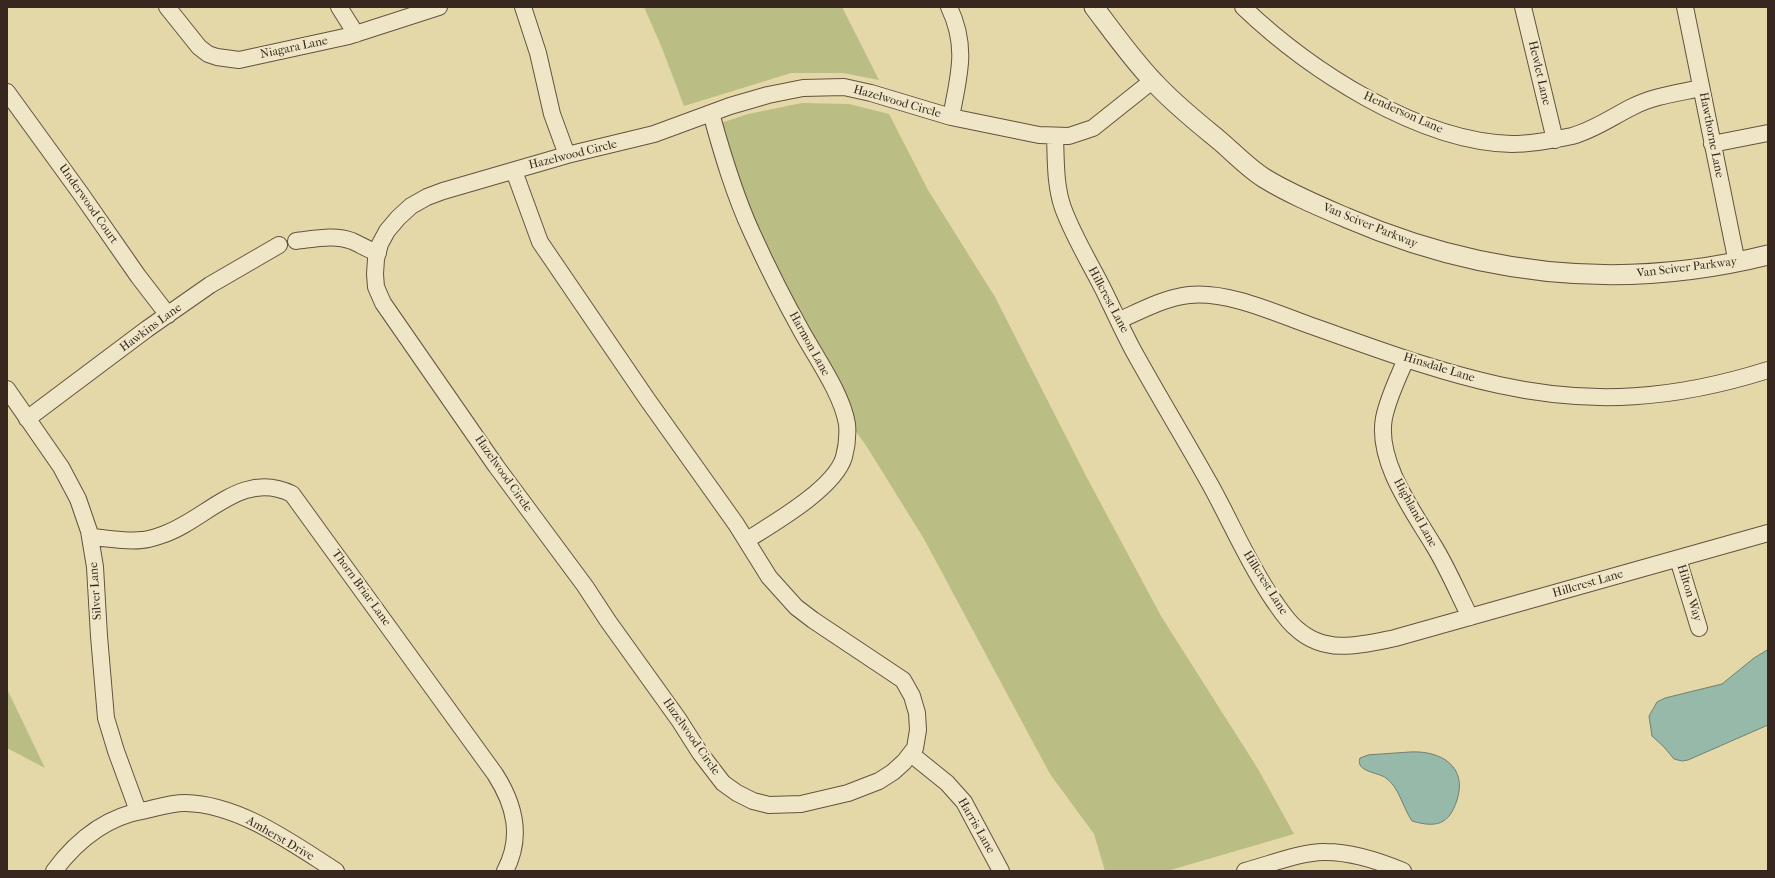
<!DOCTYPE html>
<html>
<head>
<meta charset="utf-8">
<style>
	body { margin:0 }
	#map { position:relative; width:1775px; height:878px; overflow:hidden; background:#e5d8a8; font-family:"IM FELL French Canon",serif }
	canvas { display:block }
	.frame { position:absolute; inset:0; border:8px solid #38271e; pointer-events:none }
</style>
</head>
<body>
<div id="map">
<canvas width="1775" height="878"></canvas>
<div class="frame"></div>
</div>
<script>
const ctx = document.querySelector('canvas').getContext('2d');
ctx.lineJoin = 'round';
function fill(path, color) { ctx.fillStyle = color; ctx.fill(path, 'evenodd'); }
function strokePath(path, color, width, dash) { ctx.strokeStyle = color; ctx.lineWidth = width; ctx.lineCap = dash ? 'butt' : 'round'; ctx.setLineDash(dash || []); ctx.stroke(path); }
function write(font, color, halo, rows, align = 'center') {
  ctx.font = font + ' "IM FELL French Canon",serif'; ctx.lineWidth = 4; ctx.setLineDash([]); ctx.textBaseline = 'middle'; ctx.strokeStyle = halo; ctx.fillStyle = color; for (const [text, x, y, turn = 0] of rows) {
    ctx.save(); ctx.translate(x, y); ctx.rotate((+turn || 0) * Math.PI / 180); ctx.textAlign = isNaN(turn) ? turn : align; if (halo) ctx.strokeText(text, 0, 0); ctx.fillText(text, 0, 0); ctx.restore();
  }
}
const green = new Path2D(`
	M644 7H842L879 80 843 73H791L684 106 662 48Z
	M802 103 849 104 889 114 928 190 995 297 1085 474 1161 616 1258 769 1294 834 1167 871H1105L1094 834 1050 774 924 539 867 447 839 407 760 249 718 124 748 114Z
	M7 689 45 768 7 748Z`);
const water = new Path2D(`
	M1768 650V725L1688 760 1682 761 1674 759 1664 747 1652 736 1649 716 1657 702 1665 698 1722 684 1754 658Z
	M1410 752C1440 750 1468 766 1457 800 1449 825 1436 828 1412 821 1403 808 1399 787 1386 778 1378 772 1355 772 1360 758L1368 755Z`);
const minor = new Path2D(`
	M167 7 199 47 208 54 217 57 239 60 349 36 439 7
	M339 7 356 34
	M523 7 538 53 552 114 567 155
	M949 7C968 47 959 75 951 117
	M1243 7C1309 70 1419 142 1512 144 1532 144 1553 140 1572 136 1594 130 1612 117 1632 107 1653 96 1678 93 1701 88
	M1523 7 1555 140
	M1685 7 1737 263
	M7 92 81 194 138 276 168 315
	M711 113C722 153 734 194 752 233 767 266 784 300 802 332 817 359 842 394 847 424 848 435 847 446 844 457 835 488 774 523 747 540
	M1055 137C1056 161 1055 185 1063 208 1073 235 1087 258 1100 283 1113 308 1124 335 1138 359 1162 402 1187 443 1211 486 1232 524 1249 565 1274 601 1281 611 1288 622 1297 629 1326 655 1361 645 1395 638L1768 533
	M1712 144 1768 133
	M514 171 540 242 647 399 736 524 769 577 796 607 813 620 903 680 912 696 917 713 918 730 915 748 904 762 893 772 879 781 848 793 801 804 769 805 753 801 737 793 723 783 700 753 679 720 608 621 585 586 496 466 383 303 376 287 375 274 376 259 380 244 387 231 398 218 411 206 427 197 443 191 567 155 654 134 730 106 768 95 803 88 844 87 871 93 951 117 1039 135 1069 136 1093 128 1152 81
	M296 241C314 239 335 234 352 241 361 245 369 250 378 253
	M1120 320C1142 310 1164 298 1189 295 1227 291 1273 312 1309 325 1372 347 1434 371 1499 385 1593 406 1676 399 1768 370
	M1406 359C1398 378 1388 398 1384 418 1376 461 1413 511 1434 546 1448 569 1458 593 1470 617
	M7 389 61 467 78 499 89 531 95 567 99 636 106 718 116 751 138 811
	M27 419 147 329 210 285 279 245
	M90 537C107 538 125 542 142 540 148 540 156 537 162 535 207 520 241 469 292 494L495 774C515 805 523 837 505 871
	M1678 559 1699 628
	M911 754 947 783 964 802 1001 871
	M54 871C77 840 108 816 146 810 159 807 171 803 185 803 239 804 292 843 336 871
	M1245 871C1268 865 1303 851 1326 852 1353 852 1379 861 1403 871`);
const tertiary = new Path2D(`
	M1094 7C1113 32 1132 59 1154 82 1174 104 1197 122 1220 141 1234 153 1248 168 1264 178 1290 194 1319 206 1347 218 1484 277 1624 291 1768 255`);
const streetNames = [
	["Niagara Lane",294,48,-12],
	["Hewlet Lane",1539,73,77],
	["Hazelwood Circle",897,102,16],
	["Henderson Lane",1403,113,24],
	["Hawthorne Lane",1711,135,79],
	["Hazelwood Circle",573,155,-14],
	["Underwood Court",88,204,55],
	["Van Sciver Parkway",1370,226,22],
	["Van Sciver Parkway",1687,268,-7],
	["Hillcrest Lane",1108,300,62],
	["Hawkins Lane",151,328,-36],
	["Harmon Lane",809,344,61],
	["Hinsdale Lane",1439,368,17],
	["Hazelwood Circle",503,474,55],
	["Highland Lane",1415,513,61],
	["Hillcrest Lane",1265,583,58],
	["Hillcrest Lane",1588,584,-16],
	["Thorn Briar Lane",361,588,54],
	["Silver Lane",96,591,-94],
	["Hilton Way",1689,593,73],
	["Hazelwood Circle",691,737,55],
	["Harris Lane",976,826,60],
	["Amherst Drive",280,839,30]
];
fill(green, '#babd84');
fill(water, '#96b9aa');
strokePath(water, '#707f72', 1);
strokePath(minor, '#635340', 18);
strokePath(tertiary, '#635340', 21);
strokePath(minor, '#eee6c6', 16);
strokePath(tertiary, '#eee6c6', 19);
write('12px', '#38271e', '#eee6c6', streetNames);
</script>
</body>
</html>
